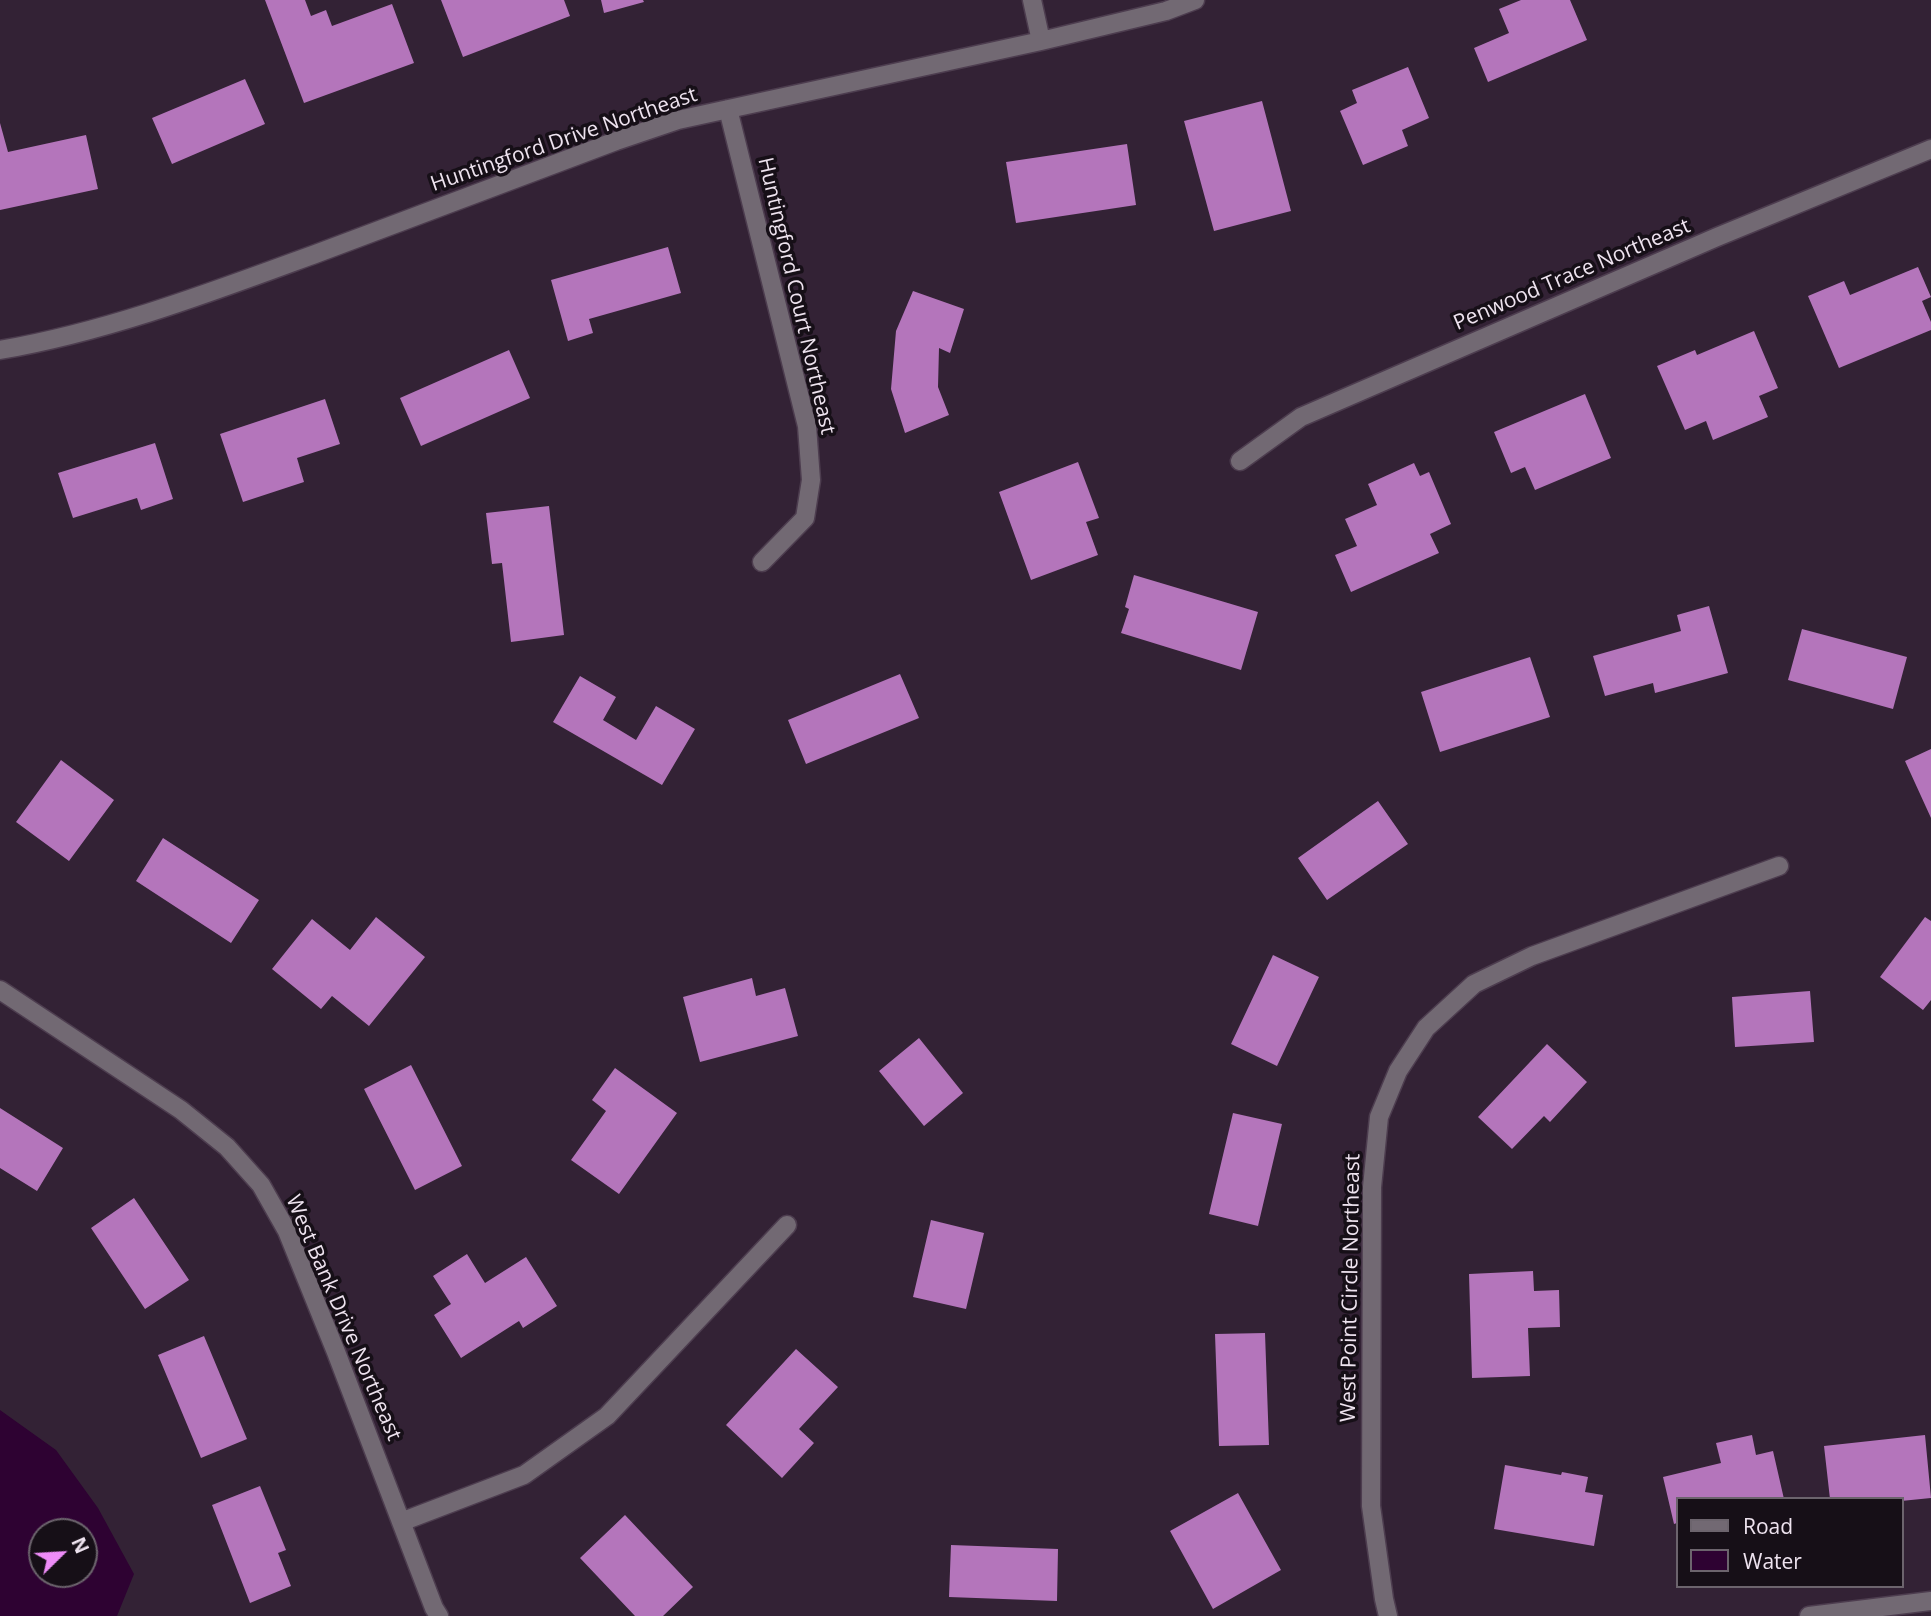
<!DOCTYPE html>
<html>
<head>
<meta charset="utf-8">
<style>
	body { margin:0 }
	#map { position:relative; width:1931px; height:1616px; overflow:hidden; background:#332235; font-family:"Open Sans",sans-serif }
	canvas { display:block }
	.legend { position:absolute; left:1676px; top:1497px; width:228px; height:91px; box-sizing:border-box; background:#160f17; border:2px solid #6c646d; margin:0; padding:9px 12px; list-style:none; font-size:21px; color:#eee3ef }
	.legend li { display:flex; align-items:center; gap:14px; height:35px }
	.legend b { width:35px; border:2px solid #6c646d }
	.north { position:absolute; left:28px; top:1518px; width:70px; height:70px; box-sizing:border-box; background:#160f17; border:2px solid #6c646d; border-radius:50%; rotate:66deg; font-size:19px; font-weight:700; line-height:28px; text-align:center; color:#eee3ef }
	.north::after { content:''; display:block; margin:auto; width:24px; height:32px; background:#ee8cf8; clip-path:polygon(50% 0,100% 100%,50% 72%,0 100%) }
</style>
</head>
<body>
<div id="map">
<canvas width="1931" height="1616"></canvas>
<ul class="legend">
<li><b style="height:9px;background:#726973"></b>Road</li>
<li><b style="height:19px;background:#2e0232"></b>Water</li>
</ul>
<div class="north">N</div>
</div>
<script>
const ctx = document.querySelector('canvas').getContext('2d');
ctx.lineJoin = 'round';
function fill(path, color) { ctx.fillStyle = color; ctx.fill(path, 'evenodd'); }
function strokePath(path, color, width, dash) { ctx.strokeStyle = color; ctx.lineWidth = width; ctx.lineCap = dash ? 'butt' : 'round'; ctx.setLineDash(dash || []); ctx.stroke(path); }
function write(font, color, halo, rows, align = 'center') {
  ctx.font = font + ' "Open Sans",sans-serif'; ctx.lineWidth = 7; ctx.setLineDash([]); ctx.textBaseline = 'middle'; ctx.strokeStyle = halo; ctx.fillStyle = color; for (const [text, x, y, turn = 0] of rows) {
    ctx.save(); ctx.translate(x, y); ctx.rotate((+turn || 0) * Math.PI / 180); ctx.textAlign = isNaN(turn) ? turn : align; if (halo) ctx.strokeText(text, 0, 0); ctx.fillText(text, 0, 0); ctx.restore();
  }
}
const water = new Path2D(`
	M0 1410 56 1450 98 1508 134 1574 117 1616H0ZM42 1532H84V1574H42Z`);
const building = new Path2D(`
	M265 0H305L311 16 326 10 332 26 392 4 414 63 304 103Z
	M441 0H564L570 16 463 57Z
	M601 0H643L644 2 604 13Z
	M1521 0H1570L1587 40 1488 82 1474 48 1509 33 1499 9Z
	M1408 67 1429 118 1402 130 1408 146 1363 165 1340 111 1357 103 1352 90Z
	M245 79 265 124 172 164 152 118Z
	M1262 101 1291 211 1214 231 1184 121Z
	M0 123 8 152 86 135 98 189 0 210Z
	M1127 144 1136 205 1016 223 1006 162Z
	M668 247 681 293 589 319 593 333 568 341 551 280Z
	M1918 267 1931 297 1922 301 1931 322V330L1839 368 1808 296 1844 281 1850 295Z
	M913 291 964 309 950 353 939 348 938 387 949 415 905 433 891 389 896 331Z
	M1754 331 1778 388 1759 396 1768 417 1713 440 1706 421 1685 430 1657 366 1695 350 1697 355Z
	M509 350 530 398 421 446 400 398Z
	M1585 394 1611 458 1535 490 1525 467 1511 473 1494 432Z
	M325 399 340 444 297 458 304 482 243 502 220 434Z
	M155 443 173 499 141 510 137 498 73 518 58 473Z
	M1078 462 1099 518 1086 522 1098 555 1031 580 999 492Z
	M1414 463 1420 476 1429 472 1451 524 1430 534 1439 553 1351 592 1335 555 1357 546 1345 519 1377 505 1368 484Z
	M549 506 564 635 511 642 502 563 492 564 486 513Z
	M1134 575 1258 612 1241 670 1121 633 1129 609 1125 607Z
	M1709 606 1728 673 1655 693 1653 683 1605 696 1593 656 1681 631 1677 615Z
	M1802 629 1907 657 1893 709 1788 680Z
	M1530 657 1550 717 1440 752 1421 692Z
	M900 674 919 718 806 764 788 720Z
	M580 676 616 697 603 720 636 740 656 706 695 729 662 785 553 722Z
	M1931 749V818L1905 761Z
	M61 760 114 800 69 861 16 822Z
	M1378 801 1408 844 1327 900 1298 858Z
	M163 838 259 900 231 943 136 881Z
	M376 917 425 957 369 1026 332 996 321 1009 272 969 312 919 350 950Z
	M1925 917 1931 921V1000L1923 1010 1880 977Z
	M1273 955 1319 977 1277 1066 1231 1044Z
	M752 978 756 996 785 988 798 1036 700 1062 683 997Z
	M1810 991 1814 1042 1735 1047 1732 997Z
	M919 1038 963 1093 924 1126 879 1071Z
	M1547 1044 1587 1082 1550 1122 1544 1116 1512 1149 1478 1117Z
	M411 1065 462 1166 415 1190 364 1089Z
	M615 1068 677 1113 619 1194 571 1160 606 1111 592 1100Z
	M0 1108 63 1148 37 1191 0 1168Z
	M1233 1113 1282 1124 1258 1226 1209 1214Z
	M134 1198 189 1280 145 1309 91 1228Z
	M931 1220 984 1233 966 1309 913 1297Z
	M467 1254 485 1283 526 1257 557 1306 523 1328 519 1321 461 1358 434 1315 451 1304 433 1276Z
	M1533 1271 1534 1291 1559 1290 1560 1327 1528 1328 1530 1376 1472 1378 1469 1274Z
	M1265 1333 1269 1445 1219 1446 1215 1334Z
	M204 1336 247 1439 201 1458 158 1355Z
	M796 1349 838 1387 799 1429 814 1443 782 1478 726 1425Z
	M1752 1435 1756 1455 1773 1451 1784 1499H1677V1523L1674 1524 1663 1477 1721 1463 1716 1443Z
	M1925 1435 1931 1498 1901 1501V1499H1830L1824 1446Z
	M1505 1465 1561 1475 1562 1472 1588 1477 1585 1492 1603 1495 1594 1546 1494 1529Z
	M260 1486 286 1550 278 1553 291 1586 250 1603 212 1505Z
	M1238 1493 1281 1570 1213 1609 1170 1531Z
	M625 1515 693 1587 663 1616H635L580 1558Z
	M951 1545 1058 1549 1057 1601 949 1597Z`);
const street = new Path2D(`
	M1032 0 1041 41
	M728 109 807 426 811 480 805 518 762 562
	M0 350C110 331 214 291 318 253 418 215 517 178 616 141L678 120 1041 41 1166 11 1195 0
	M1240 461 1301 417 1717 237 1931 149
	M0 990 181 1110 227 1147 261 1185 287 1231 336 1352 434 1608 439 1616
	M401 1522 524 1475 607 1416 787 1225
	M1388 1616 1384 1599 1371 1506 1372 1187 1379 1117 1398 1071 1426 1028 1474 984 1532 956 1779 866
	M1809 1616 1931 1601`);
const streetNames = [
	["Huntingford Drive Northeast",564,140,-19],
	["Penwood Trace Northeast",1572,275,-23],
	["Huntingford Court Northeast",796,296,77],
	["West Point Circle Northeast",1351,1288,-89],
	["West Bank Drive Northeast",343,1318,67]
];
fill(water, '#2e0232');
fill(building, '#b475bb');
strokePath(street, '#4d3d4f', 21);
strokePath(street, '#726973', 18);
write('21px', '#eee3ef', '#160f17', streetNames);
</script>
</body>
</html>
